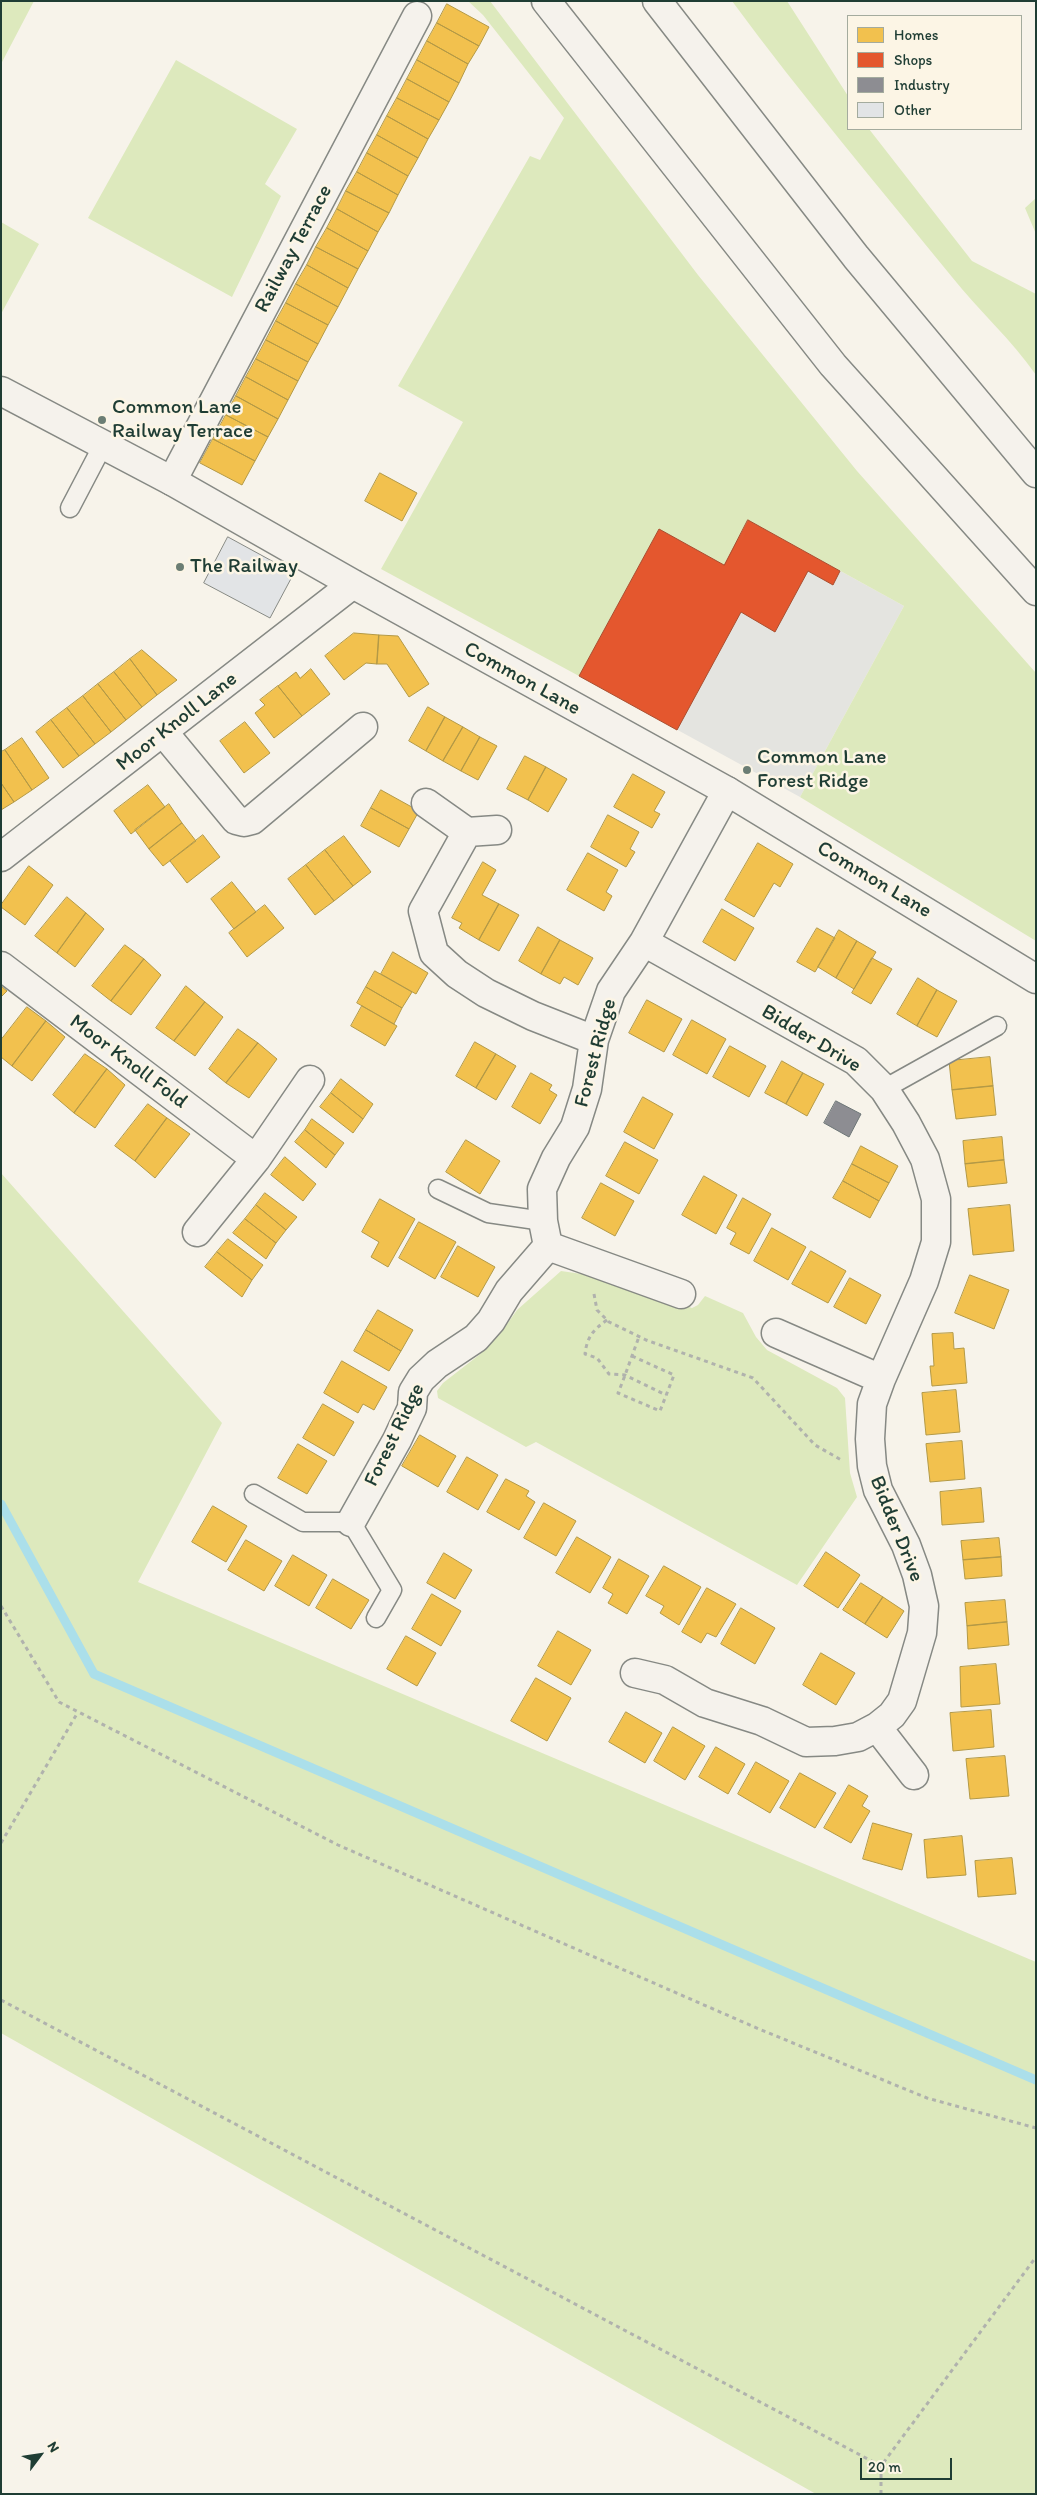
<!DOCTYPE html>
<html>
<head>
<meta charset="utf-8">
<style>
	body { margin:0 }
	#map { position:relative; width:1037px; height:2495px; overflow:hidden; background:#f7f3ea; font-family:Itim,sans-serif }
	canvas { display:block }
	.frame { position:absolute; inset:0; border:2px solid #1f3d34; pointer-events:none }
	.legend { position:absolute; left:847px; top:15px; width:175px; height:115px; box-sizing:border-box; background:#fcf5e5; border:1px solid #a4ab9e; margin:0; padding:6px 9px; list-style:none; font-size:15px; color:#1f3d34 }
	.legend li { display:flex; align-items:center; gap:10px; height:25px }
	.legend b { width:25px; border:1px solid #a4ab9e }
	.north { position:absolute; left:15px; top:2430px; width:50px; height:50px; -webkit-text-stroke:4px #fcf5e5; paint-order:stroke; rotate:59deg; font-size:14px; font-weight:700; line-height:20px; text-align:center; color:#1f3d34 }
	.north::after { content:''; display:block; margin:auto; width:18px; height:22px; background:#1f3d34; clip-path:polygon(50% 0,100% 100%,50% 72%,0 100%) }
	.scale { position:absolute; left:860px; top:2458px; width:92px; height:22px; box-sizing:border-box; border:2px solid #1f3d34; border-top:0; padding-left:6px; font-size:15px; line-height:18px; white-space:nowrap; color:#1f3d34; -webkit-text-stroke:4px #fcf5e5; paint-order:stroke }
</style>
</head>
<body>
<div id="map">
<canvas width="1037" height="2495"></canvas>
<div class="frame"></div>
<ul class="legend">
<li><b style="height:14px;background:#f2c14e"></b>Homes</li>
<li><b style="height:14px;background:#e4572e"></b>Shops</li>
<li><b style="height:14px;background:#8d8d92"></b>Industry</li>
<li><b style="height:14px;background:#e2e4e6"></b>Other</li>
</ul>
<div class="north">N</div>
<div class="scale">20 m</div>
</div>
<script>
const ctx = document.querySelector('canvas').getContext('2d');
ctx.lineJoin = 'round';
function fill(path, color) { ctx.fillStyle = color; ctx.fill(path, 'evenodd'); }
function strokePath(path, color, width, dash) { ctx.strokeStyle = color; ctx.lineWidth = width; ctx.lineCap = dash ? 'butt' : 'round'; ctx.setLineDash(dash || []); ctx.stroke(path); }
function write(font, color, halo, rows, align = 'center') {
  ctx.font = font + ' Itim,sans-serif'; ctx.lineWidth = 5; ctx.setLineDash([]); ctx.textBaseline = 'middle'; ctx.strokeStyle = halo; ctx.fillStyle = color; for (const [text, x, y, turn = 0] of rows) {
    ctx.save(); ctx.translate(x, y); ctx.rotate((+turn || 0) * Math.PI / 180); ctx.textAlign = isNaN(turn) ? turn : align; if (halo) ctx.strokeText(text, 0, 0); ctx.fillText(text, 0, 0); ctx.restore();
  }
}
const built = new Path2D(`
	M748 520 904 606 800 797 579 676 659 529Z`);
const green = new Path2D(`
	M1 1H34L1 64Z
	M468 1H490L698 275 857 471 1036 673V941L800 797 904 606 748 520 724 565 659 529 579 676 381 569 463 422 398 386 530 156 540 160 564 118 483 15Z
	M732 1H787L848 96V129H869L972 261 1036 294V375C1012 340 979 311 952 277 878 186 802 96 732 1Z
	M176 60 297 129 265 184 281 196 232 297 88 218Z
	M1036 198V234L1025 208Z
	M1 222 39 244 1 314Z
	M1 1173 222 1423 138 1582 1036 1962V2494H816L1 2033Z
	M561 1271 603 1277 692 1308 698 1305 705 1296 743 1313 756 1337 767 1350 837 1388 845 1398 850 1473 857 1497 797 1585 536 1442 526 1447 438 1398 437 1391 443 1383 479 1355 500 1334 517 1310Z`);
const homes = new Path2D(`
	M447 4 489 27 479 46 437 23Z
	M437 23 479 46 468 64 427 41Z
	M427 41 468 64 459 83 417 60Z
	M417 60 459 83 449 102 407 79Z
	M407 79 449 102 439 120 397 98Z
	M397 98 439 120 428 139 387 116Z
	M387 116 428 139 418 158 377 135Z
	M377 135 418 158 408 176 367 153Z
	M367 153 408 176 398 195 357 172Z
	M357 172 398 195 389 213 346 191Z
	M346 191 389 213 378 232 337 209Z
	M337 209 378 232 368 251 327 228Z
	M327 228 368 251 358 269 316 247Z
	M316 247 358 269 348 288 307 265Z
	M307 265 348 288 338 307 296 284Z
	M296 284 338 307 328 325 286 303Z
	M286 303 328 325 318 344 276 321Z
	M276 321 318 344 308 362 266 340Z
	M266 340 308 362 298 381 256 359Z
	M256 359 298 381 288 400 246 377Z
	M246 377 288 400 278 419 236 396Z
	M236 396 278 419 268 437 226 415Z
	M226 415 268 437 255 461 213 439Z
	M213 439 255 461 242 485 200 463Z
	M380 473 417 493 402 521 365 501Z
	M354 633 379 635 377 664 366 663 344 680 325 656Z
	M379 635 398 636 429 684 409 697 387 664H377Z
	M142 650 177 680 157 695 130 659Z
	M130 659 157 695 142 707 114 672Z
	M311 669 330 694 302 716 278 686 296 672 300 678Z
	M114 672 142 707 126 720 98 684Z
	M98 684 126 720 111 732 83 696Z
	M278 686 302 716 274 738 255 713 265 705 260 700Z
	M83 696 111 732 95 744 67 708Z
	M428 707 445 717 426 751 409 741Z
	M67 708 95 744 79 756 51 720Z
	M445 717 463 727 443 761 426 751Z
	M51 720 79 756 63 768 36 732Z
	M245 722 270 753 244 773 220 741Z
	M463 727 480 737 461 771 443 761Z
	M480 737 497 746 478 780 461 771Z
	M22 738 49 778 32 790 5 750Z
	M5 750 32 790 14 802 1 783V752Z
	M525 756 546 767 528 800 507 789Z
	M546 767 567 779 548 812 528 800Z
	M633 774 665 792 654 811 660 814 652 828 614 807Z
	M1 783 14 802 1 810Z
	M148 785 165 807 131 834 114 811Z
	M381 790 419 811 409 829 371 808Z
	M169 804 182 823 149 849 135 830Z
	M371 808 409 829 399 847 361 826Z
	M608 815 639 832 630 849 635 852 626 867 591 847Z
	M182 823 196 841 163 866 149 849Z
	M203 835 220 857 187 883 170 861Z
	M344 836 371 872 353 886 325 850Z
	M758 843 793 864 780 887 774 883 754 917 725 900Z
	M325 850 353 886 334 901 306 865Z
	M588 853 618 870 606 892 612 896 604 911 567 890Z
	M483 862 496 870 482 895 499 904 479 940 459 928 462 923 452 918Z
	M306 865 334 901 315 915 288 879Z
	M29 866 53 885 25 925 1 907V905Z
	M232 882 256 912 234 929 211 899Z
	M67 897 86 913 57 953 35 936Z
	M499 904 519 915 499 951 479 940Z
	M265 905 284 928 247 957 229 933Z
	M722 909 754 928 735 961 703 942Z
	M86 913 104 929 75 967 57 953Z
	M538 927 560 940 541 974 519 961Z
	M817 928 835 938 815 972 797 962Z
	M839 930 857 941 836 978 818 967Z
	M560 940 593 958 578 985 564 977 560 984 541 974Z
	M857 941 876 952 854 989 836 978Z
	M125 945 144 959 111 1001 92 986Z
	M393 952 428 973 416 994 381 974Z
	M872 958 892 969 871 1004 852 993Z
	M144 959 161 975 131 1015 111 1001Z
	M375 971 412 992 402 1008 366 987Z
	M918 978 937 990 917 1026 897 1014Z
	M1 986 7 991 1 997Z
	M186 986 205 1002 174 1041 156 1028Z
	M366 987 402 1008 394 1024 357 1003Z
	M937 990 957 1001 937 1037 917 1026Z
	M647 1000 682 1019 664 1052 629 1033Z
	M205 1002 223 1017 195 1056 174 1041Z
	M362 1006 397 1026 385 1046 351 1026Z
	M27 1007 46 1021 12 1066 1 1057V1040Z
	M692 1020 726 1039 707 1074 673 1055Z
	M46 1021 65 1037 32 1081 12 1066Z
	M238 1029 258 1043 226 1083 209 1069Z
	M475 1042 496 1054 476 1088 456 1076Z
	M258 1043 277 1059 249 1098 226 1083Z
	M730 1046 766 1066 749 1097 713 1077Z
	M85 1054 107 1069 74 1113 53 1095Z
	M496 1054 516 1066 496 1100 476 1088Z
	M990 1057 993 1086 952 1090 949 1061Z
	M782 1061 803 1073 786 1104 765 1093Z
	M107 1069 125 1085 95 1128 74 1113Z
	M531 1073 552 1085 549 1090 557 1095 540 1124 512 1107Z
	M803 1073 824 1084 807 1116 786 1104Z
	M341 1079 373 1104 363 1119 331 1093Z
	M993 1086 996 1115 956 1119 952 1090Z
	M331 1093 363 1119 353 1133 320 1107Z
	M643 1097 673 1114 654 1149 624 1132Z
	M148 1104 167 1118 135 1161 115 1146Z
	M167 1118 190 1134 155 1178 135 1161Z
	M312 1119 344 1143 335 1155 305 1130Z
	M305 1130 335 1155 326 1168 295 1142Z
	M1002 1137 1004 1160 965 1164 963 1141Z
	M466 1140 500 1161 480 1194 446 1172Z
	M625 1142 658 1160 639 1194 606 1176Z
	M861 1146 898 1166 889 1183 852 1164Z
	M285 1157 316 1184 303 1201 271 1175Z
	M1004 1160 1007 1183 968 1187 965 1164Z
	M852 1164 889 1183 879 1201 843 1181Z
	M704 1176 737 1195 716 1234 682 1215Z
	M843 1181 879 1201 870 1218 833 1198Z
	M601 1183 634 1201 615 1236 582 1218Z
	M265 1193 297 1217 286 1230 256 1205Z
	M743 1198 771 1214 749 1254 730 1244 736 1233 727 1228Z
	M380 1199 415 1219 388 1267 371 1257 379 1242 362 1232Z
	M256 1205 286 1230 276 1243 245 1219Z
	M1010 1205 1014 1251 973 1255 968 1209Z
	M245 1219 276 1243 266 1259 233 1233Z
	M419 1222 456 1242 435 1279 399 1258Z
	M772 1228 806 1247 788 1280 754 1261Z
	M228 1239 263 1265 252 1280 217 1252Z
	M458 1246 495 1267 478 1297 441 1277Z
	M811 1251 846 1271 828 1303 792 1284Z
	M217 1252 252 1280 242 1297 205 1267Z
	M970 1275 1009 1290 994 1329 955 1313Z
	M850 1278 881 1295 866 1324 834 1307Z
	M378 1310 413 1330 401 1351 366 1330Z
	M366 1330 401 1351 389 1371 354 1351Z
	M953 1333 954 1349 964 1348 967 1383 932 1386 930 1366H934L932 1334Z
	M342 1361 387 1387 374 1410 363 1404 358 1413 324 1393Z
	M956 1390 960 1432 926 1435 922 1393Z
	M323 1404 354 1422 334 1456 303 1438Z
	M420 1435 456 1456 438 1487 402 1466Z
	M962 1441 965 1479 930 1482 926 1444Z
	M298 1444 327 1461 307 1494 278 1478Z
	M467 1457 498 1475 478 1510 447 1492Z
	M506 1479 529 1491 526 1496 535 1502 519 1530 487 1512Z
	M981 1488 984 1522 942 1525 940 1492Z
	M544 1503 576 1521 556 1556 524 1538Z
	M213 1506 247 1526 226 1562 192 1542Z
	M577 1537 611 1557 590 1593 556 1573Z
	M999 1538 1001 1557 963 1560 961 1541Z
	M246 1540 282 1561 264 1591 228 1570Z
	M826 1552 860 1575 838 1608 804 1586Z
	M444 1553 472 1570 455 1599 427 1583Z
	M293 1555 327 1575 309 1606 275 1586Z
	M1001 1557 1002 1576 965 1579 963 1560Z
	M619 1559 649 1576 627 1614 608 1603 613 1594 603 1588Z
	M664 1566 701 1587 679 1625 660 1613 664 1606 646 1596Z
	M333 1579 369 1600 351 1629 316 1608Z
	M861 1583 883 1597 865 1624 843 1610Z
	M707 1588 736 1604 716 1637 707 1633 701 1643 682 1632Z
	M432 1594 461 1611 441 1646 412 1629Z
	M883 1597 904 1611 887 1638 865 1624Z
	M1005 1600 1007 1622 967 1626 965 1603Z
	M741 1608 775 1628 755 1664 721 1644Z
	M1007 1622 1009 1645 968 1649 967 1626Z
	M558 1631 591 1650 571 1685 538 1666Z
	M406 1636 436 1653 417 1686 387 1669Z
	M821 1653 855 1673 836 1705 803 1685Z
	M996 1664 1000 1704 961 1707 960 1667Z
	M536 1678 571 1698 547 1741 511 1721Z
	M991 1710 994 1747 953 1751 950 1713Z
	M626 1712 662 1733 645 1763 609 1742Z
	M673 1727 705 1746 685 1780 654 1761Z
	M716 1747 745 1764 728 1794 699 1777Z
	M1005 1756 1009 1796 970 1799 966 1759Z
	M756 1762 789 1781 770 1813 738 1794Z
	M800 1773 836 1793 815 1828 780 1808Z
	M849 1785 868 1796 862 1806 870 1811 851 1843 824 1828Z
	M873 1823 912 1834 902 1870 863 1859Z
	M962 1836 966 1875 927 1878 924 1840Z
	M1012 1858 1016 1894 978 1897 975 1861Z`);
const shops = new Path2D(`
	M748 520 840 571 833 585 808 571 775 632 741 612 677 730 579 676 659 529 724 565Z`);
const industry = new Path2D(`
	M836 1101 861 1114 849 1137 824 1123Z`);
const stream = new Path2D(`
	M1 1504 94 1674 1036 2080`);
const building = new Path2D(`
	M228 537 294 573 270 618 204 583Z`);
const path = new Path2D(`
	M594 1294 597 1310 609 1322 646 1340 753 1378 815 1445 843 1461
	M607 1320C593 1330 587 1337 585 1354L597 1358 609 1374 625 1375 666 1395
	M632 1356 674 1375 660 1411 618 1393C626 1374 632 1355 639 1337
	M1 1606 59 1702 338 1845 759 2029 927 2098 1036 2128
	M1 1843 78 1712
	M1 2000 881 2466 1036 2257
	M881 2494V2466`);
const service = new Path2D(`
	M70 508 103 445
	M884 1089 997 1026
	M438 1189 488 1213 543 1221
	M254 1494 303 1522H351L392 1590 376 1618`);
const minor = new Path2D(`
	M172 481 417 16
	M164 733 236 820 244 822 252 820 363 727
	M426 803 467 832 497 830
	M467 832 423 911 434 953 457 974 486 993 533 1016 594 1040
	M1 966 256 1159
	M197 1232 256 1159 310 1080
	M548 1246 681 1294
	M776 1333 881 1379
	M351 1522 397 1440 412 1408 413 1392 421 1379 437 1364 476 1338 491 1321 509 1291 548 1246 543 1221 542 1189 556 1158 575 1127 587 1089 594 1040 611 991 644 942 727 791
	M635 1673 665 1680 705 1703 762 1721 806 1742 835 1741 858 1737 877 1727 892 1715 902 1701 922 1633 924 1606 917 1575 906 1545 878 1490 872 1466 870 1439 872 1404 881 1379 924 1281 936 1242V1199L925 1159 906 1123 884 1089 856 1061 644 942
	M877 1727 914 1775`);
const tertiary = new Path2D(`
	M1 391 172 481 353 584 727 791 1036 979
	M1 857 353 584`);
const motorway = new Path2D(`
	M546 1 833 365 1036 591
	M657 1 856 257 1036 473`);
const markers = [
	[102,420,5,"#6b7d74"],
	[180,567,5,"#6b7d74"],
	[747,770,5,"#6b7d74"]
];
const streetNames = [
	["Railway Terrace",294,249,-62],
	["Common Lane",522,679,29],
	["Moor Knoll Lane",177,722,-38],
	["Common Lane",874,880,31],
	["Bidder Drive",811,1039,31],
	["Forest Ridge",596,1053,-75],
	["Moor Knoll Fold",128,1062,37],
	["Forest Ridge",395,1435,-64],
	["Bidder Drive",896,1529,68]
];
const poiNames = [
	["Common Lane",112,408],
	["Railway Terrace",112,432],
	["The Railway",190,567],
	["Common Lane",757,758],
	["Forest Ridge",757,782]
];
fill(built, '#e4e4e0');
fill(green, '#dde9bd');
fill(homes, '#f2c14e');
strokePath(homes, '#b39946', 1);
fill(shops, '#e4572e');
strokePath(shops, '#a94f30', 1);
fill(industry, '#8d8d92');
strokePath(industry, '#6c7576', 1);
strokePath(stream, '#abdfea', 9);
fill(building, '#e2e4e6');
strokePath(building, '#868984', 1);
strokePath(service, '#868984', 21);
strokePath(minor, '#868984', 31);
strokePath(tertiary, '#868984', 31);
strokePath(motorway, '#868984', 31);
strokePath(path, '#b0b2ad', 3, [4, 4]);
strokePath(service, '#f5f2ec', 18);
strokePath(minor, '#f5f2ec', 28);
strokePath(tertiary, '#f5f2ec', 28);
strokePath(motorway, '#f5f2ec', 28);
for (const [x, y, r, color] of markers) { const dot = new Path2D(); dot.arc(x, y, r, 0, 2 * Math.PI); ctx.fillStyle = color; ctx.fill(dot); strokePath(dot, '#fcf5e5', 2); }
write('21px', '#1f3d34', '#fcf5e5', streetNames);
write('21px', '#1f3d34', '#fcf5e5', poiNames, 'left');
</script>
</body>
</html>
